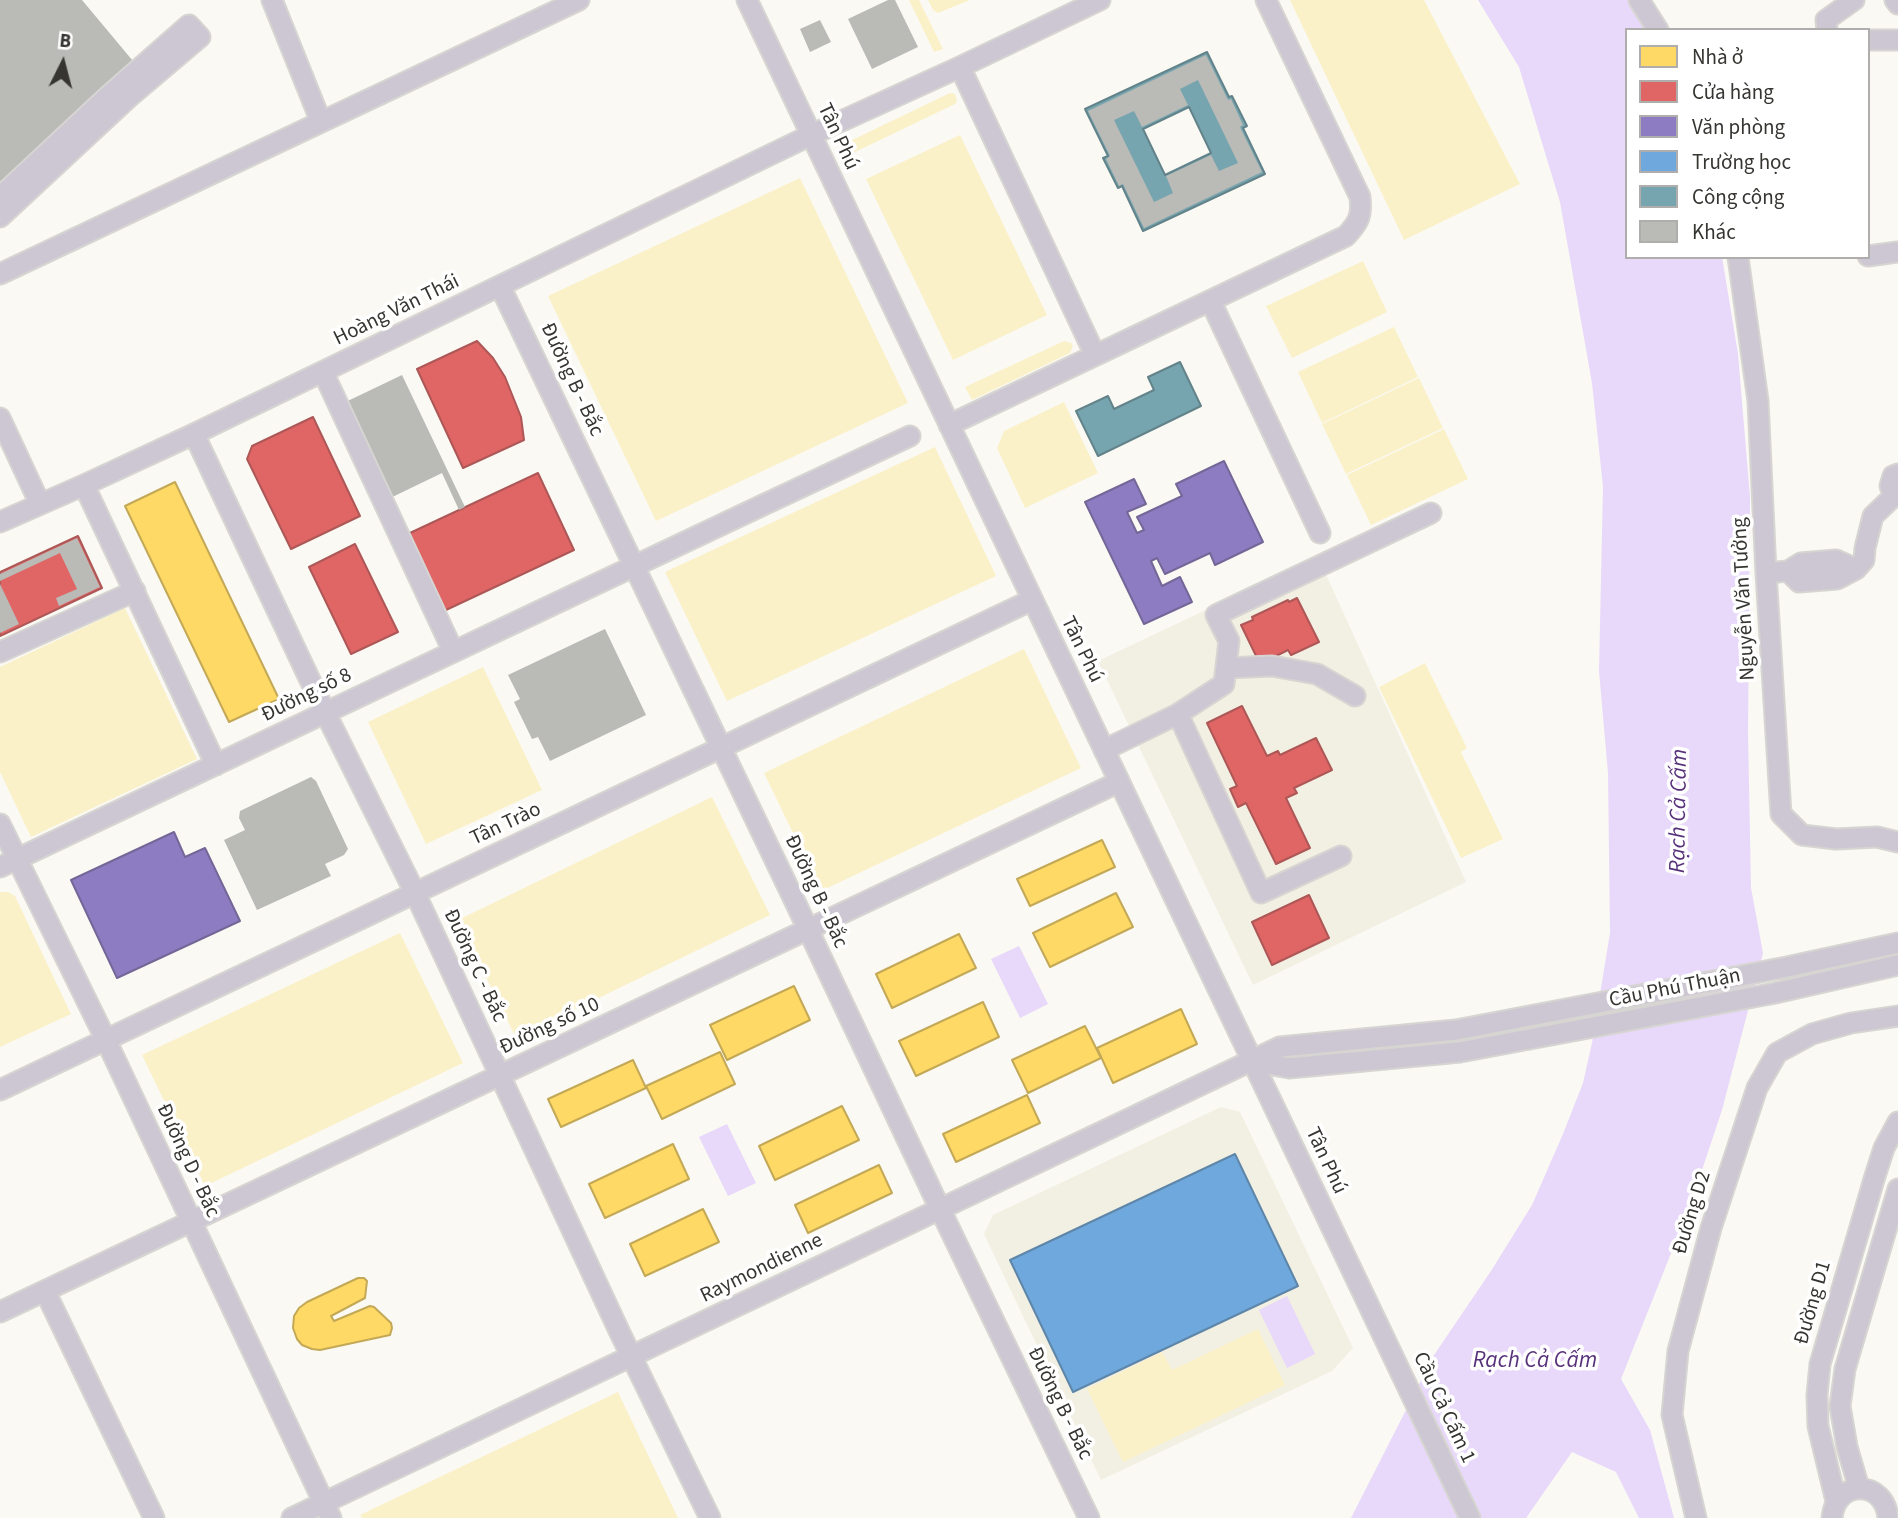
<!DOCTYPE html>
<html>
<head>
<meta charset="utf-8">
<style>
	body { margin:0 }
	#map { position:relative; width:1898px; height:1518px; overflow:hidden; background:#faf9f4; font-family:"Source Sans 3",sans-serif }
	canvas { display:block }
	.legend { position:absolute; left:1625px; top:28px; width:245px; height:231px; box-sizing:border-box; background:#fff; border:2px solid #afaead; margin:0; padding:9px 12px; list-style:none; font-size:21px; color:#363532 }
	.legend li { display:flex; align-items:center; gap:14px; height:35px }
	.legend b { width:35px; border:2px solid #afaead }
	.north { position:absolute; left:28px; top:28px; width:70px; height:70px; -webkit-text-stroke:5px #fff; paint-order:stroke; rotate:6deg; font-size:19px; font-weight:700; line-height:28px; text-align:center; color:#363532 }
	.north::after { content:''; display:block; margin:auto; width:24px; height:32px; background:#363532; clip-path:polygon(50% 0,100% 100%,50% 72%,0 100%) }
</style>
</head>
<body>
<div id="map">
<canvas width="1898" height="1518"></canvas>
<ul class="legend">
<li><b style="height:19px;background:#ffd966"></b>Nhà ở</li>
<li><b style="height:19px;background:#e06666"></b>Cửa hàng</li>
<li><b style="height:19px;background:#8e7cc3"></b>Văn phòng</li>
<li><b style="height:19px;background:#6fa8dc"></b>Trường học</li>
<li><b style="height:19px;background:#76a5af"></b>Công cộng</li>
<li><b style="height:19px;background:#babab6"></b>Khác</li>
</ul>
<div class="north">B</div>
</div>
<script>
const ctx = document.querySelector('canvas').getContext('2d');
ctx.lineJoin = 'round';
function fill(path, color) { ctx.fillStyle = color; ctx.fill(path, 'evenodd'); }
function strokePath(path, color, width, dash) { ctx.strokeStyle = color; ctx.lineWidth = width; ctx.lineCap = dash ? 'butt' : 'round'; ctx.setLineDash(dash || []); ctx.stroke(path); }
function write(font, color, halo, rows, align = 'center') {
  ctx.font = font + ' "Source Sans 3",sans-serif'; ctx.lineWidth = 7; ctx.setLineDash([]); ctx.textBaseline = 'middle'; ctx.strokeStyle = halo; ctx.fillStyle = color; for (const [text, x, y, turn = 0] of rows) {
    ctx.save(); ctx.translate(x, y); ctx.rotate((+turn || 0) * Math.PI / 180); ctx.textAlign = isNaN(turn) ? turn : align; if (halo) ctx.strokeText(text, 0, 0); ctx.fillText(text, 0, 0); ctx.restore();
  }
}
const built = new Path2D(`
	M1318 557 1466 882 1253 985 1098 661Z
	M1221 1107 1240 1112 1353 1348 1332 1371 1101 1480 984 1234 993 1215Z`);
const green = new Path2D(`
	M909 0H919L943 49 934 52Z
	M928 0H970L938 13 933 10Z
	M1290 0H1424L1520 184 1404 240Z
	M950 93 955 94 957 102 955 104 853 153 848 142Z
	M960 135 1047 315 953 360 866 179Z
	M800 178 908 403 656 521 548 296Z
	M1363 261 1387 312 1292 358 1266 306Z
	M1394 327 1418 377 1322 423 1298 372Z
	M1064 341 1071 343 1073 346 1070 353 972 400 965 387Z
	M1419 378 1443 428 1346 474 1322 424Z
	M1064 402 1098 473 1025 508 997 448 1004 431Z
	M1444 429 1468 479 1371 525 1347 475Z
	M935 447 996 576 727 701 665 572Z
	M125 608 197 759 31 837 0 772V667Z
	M1024 649 1081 768 821 891 764 773Z
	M1425 663 1467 748 1461 752 1503 839 1461 858 1379 687Z
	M483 667 542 790 426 844 368 722Z
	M712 797 770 915 516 1038 458 920Z
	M0 892H8L15 896 71 1014 0 1047Z
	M400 933 463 1063 205 1186 142 1055Z
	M1258 1329 1285 1385 1123 1462 1087 1389 1162 1352 1172 1370Z
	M618 1392 678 1518H362L360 1515Z`);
const water = new Path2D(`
	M1478 0H1630L1651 30H1627V257H1722L1738 354 1750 497 1748 733 1751 888 1763 953 1722 1110 1691 1203 1621 1379 1650 1430 1674 1518H1639L1616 1472 1572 1452 1526 1518H1351L1434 1355 1491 1271 1532 1205 1563 1134 1583 1083 1592 1043 1610 933 1608 773 1599 671 1603 487 1592 383 1560 202 1519 67Z
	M1019 946 1048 1004 1020 1018 991 959Z
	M727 1124 756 1183 728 1196 699 1137Z
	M1287 1296 1315 1354 1287 1368 1259 1310Z`);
const homes = new Path2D(`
	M175 482 279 699 229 722 125 506Z
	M1102 840 1115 867 1030 906 1017 879Z
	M1116 893 1133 927 1050 967 1033 933Z
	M959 934 976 968 892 1008 876 974Z
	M794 986 810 1020 727 1060 710 1025Z
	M983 1002 999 1037 916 1076 899 1041Z
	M1181 1009 1197 1044 1113 1083 1097 1048Z
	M1085 1026 1101 1058 1028 1093 1012 1060Z
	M720 1052 735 1084 662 1119 646 1086Z
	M633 1060 646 1088 561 1127 548 1099Z
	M1027 1095 1040 1123 956 1162 943 1134Z
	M842 1106 859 1140 775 1180 759 1146Z
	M673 1144 689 1179 605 1218 589 1184Z
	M879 1165 892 1193 808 1233 795 1205Z
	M703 1209 719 1242 645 1276 630 1244Z
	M358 1278H364L367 1281 365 1298 331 1316 334 1321 370 1306 374 1307 391 1323 392 1328 390 1335 320 1350 312 1349 302 1345 297 1339 293 1328 294 1316 299 1308 307 1302Z`);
const shops = new Path2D(`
	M477 341 493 358 505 377 521 417 524 440 463 468 417 369Z
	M313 417 360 516 291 549 247 459 252 446Z
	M538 473 574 550 431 617 395 540Z
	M78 536 102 588 0 636V572Z
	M355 544 398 632 351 654 309 567Z
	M1297 598 1319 642 1291 655 1288 650 1260 664 1241 625 1253 620 1252 617 1288 600 1289 602Z
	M1242 706 1267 756 1278 751 1280 755 1316 738 1332 770 1294 788 1297 793 1286 798 1310 848 1276 864 1246 803 1238 807 1230 789 1237 786 1207 723Z
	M1309 895 1329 938 1272 965 1252 922Z`);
const offices = new Path2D(`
	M1224 461 1263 542 1215 565 1210 553 1165 574 1157 558 1151 561 1162 586 1180 577 1192 602 1144 624 1085 502 1134 479 1146 504 1127 512 1137 533 1144 530 1137 517 1182 496 1176 484Z
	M174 832 185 857 205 848 240 921 117 978 71 880Z`);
const schools = new Path2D(`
	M1235 1154 1298 1286 1073 1392 1010 1260Z`);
const public = new Path2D(`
	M1207 52 1229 97 1232 96 1247 126 1243 128 1265 174 1143 231 1122 186 1118 188 1103 158 1108 156 1085 109ZM1189 107 1211 153 1165 175 1143 129Z
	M1180 362 1201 406 1098 456 1076 411 1108 396 1114 409 1154 390 1148 377Z`);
const building = new Path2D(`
	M0 0H82L153 85 0 225Z
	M888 0H895L918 47 872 69 848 19Z
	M820 20 831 42 810 52 800 29Z
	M1206 55 1228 100 1231 99 1243 125 1240 127 1262 172 1144 228 1123 184 1119 186 1106 159 1110 156 1088 111ZM1198 80 1238 163 1219 171 1211 155 1166 176 1173 193 1154 202 1114 120 1134 111 1142 127 1188 105 1180 89Z
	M402 375 465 507 459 510 442 473 382 502 331 409Z
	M77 538 100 587 59 606 56 598 77 589 60 553 0 581V574Z
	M0 584 19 624 0 633Z
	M605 629 646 715 550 761 538 737 532 739 514 702 520 699 508 675Z
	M311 777 316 781 348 849 344 855 325 864 331 876 257 910 224 840 245 830 239 818 240 811Z`);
const minor = new Path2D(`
	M272 0 321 122
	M747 0 1470 1518
	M1639 0 1658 30
	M1895 0 1898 4
	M1827 30 1826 20 1854 0
	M1868 40H1898
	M960 67 1095 355
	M0 197 106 98 189 25 200 37 128 98 0 217
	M1868 256 1898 252
	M1738 257 1758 401 1766 573 1781 814 1802 835 1836 839 1877 837 1898 842
	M0 274 579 0
	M500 286 797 906 940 1209 1089 1518
	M1211 302 1320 533
	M323 372 453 651
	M0 418 40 504
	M949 425 1346 236C1359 222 1362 216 1360 197L1266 0
	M194 434 325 712 415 893 620 1333 710 1518
	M84 485 216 765
	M1894 496 1890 486 1893 476 1898 474
	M0 522 84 485 194 434 811 135 960 67 1100 0
	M1788 571 1799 582 1837 579 1856 569 1864 560 1865 548 1873 516 1898 492
	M1777 572 1788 571 1801 563 1836 560 1856 569
	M0 652 135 591
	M1226 668 1272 666 1317 674 1355 696
	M1178 714 1261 893 1341 856
	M1104 750 1178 714 1224 684 1229 641 1216 615 1431 513
	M0 824 106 1040 331 1518
	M0 867C304 724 606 578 910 436
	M1252 1061 1289 1068 1460 1052 1775 993 1898 965
	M0 1090 1032 600
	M45 1291 154 1518
	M0 1312 1119 782
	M1859 1488 1847 1447 1840 1406 1845 1369 1898 1189
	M1836 1501 1818 1426 1817 1395 1820 1364 1875 1176 1884 1148 1898 1122
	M292 1518 1280 1047 1456 1030 1787 967 1898 943
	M1696 1518 1672 1415 1678 1351 1711 1228 1757 1088 1777 1053 1812 1034 1851 1023 1898 1016
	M1832 1518C1835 1479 1885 1479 1888 1518`);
const streetNames = [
	["Tân Phú",837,137,65],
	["Hoàng Văn Thái",397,311,-26],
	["Đường B - Bắc",571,380,65],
	["Nguyễn Văn Tưởng",1745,599,-93],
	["Tân Phú",1081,650,64],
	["Đường số 8",307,696,-26],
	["Tân Trào",506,825,-25],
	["Đường B - Bắc",815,892,65],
	["Đường C - Bắc",474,966,65],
	["Cầu Phú Thuận",1675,989,-11],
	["Đường số 10",550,1027,-25],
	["Đường D - Bắc",187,1161,65],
	["Tân Phú",1325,1161,65],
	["Đường D2",1693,1213,-73],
	["Raymondienne",762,1269,-26],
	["Đường D1",1814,1303,-74],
	["Đường B - Bắc",1059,1404,64],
	["Cầu Cả Cấm 1",1443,1408,65]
];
const waterNames = [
	["Rạch Cả Cấm",1680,811,-89],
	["Rạch Cả Cấm",1535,1362]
];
fill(built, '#f2efe3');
fill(green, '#fbf1c9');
fill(water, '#e8d8fa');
fill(homes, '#ffd966');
strokePath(homes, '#c3a856', 2);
fill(shops, '#e06666');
strokePath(shops, '#ad5756', 2);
fill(offices, '#8e7cc3');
strokePath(offices, '#746798', 2);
fill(schools, '#6fa8dc');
strokePath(schools, '#5e86a9', 2);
fill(public, '#76a5af');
strokePath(public, '#63838a', 2);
fill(building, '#babab6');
strokePath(minor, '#d6d5d2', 23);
strokePath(minor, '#cdc6d3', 19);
write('21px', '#363532', '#fff', streetNames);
write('italic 23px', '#57317a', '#fff', waterNames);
</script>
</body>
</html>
